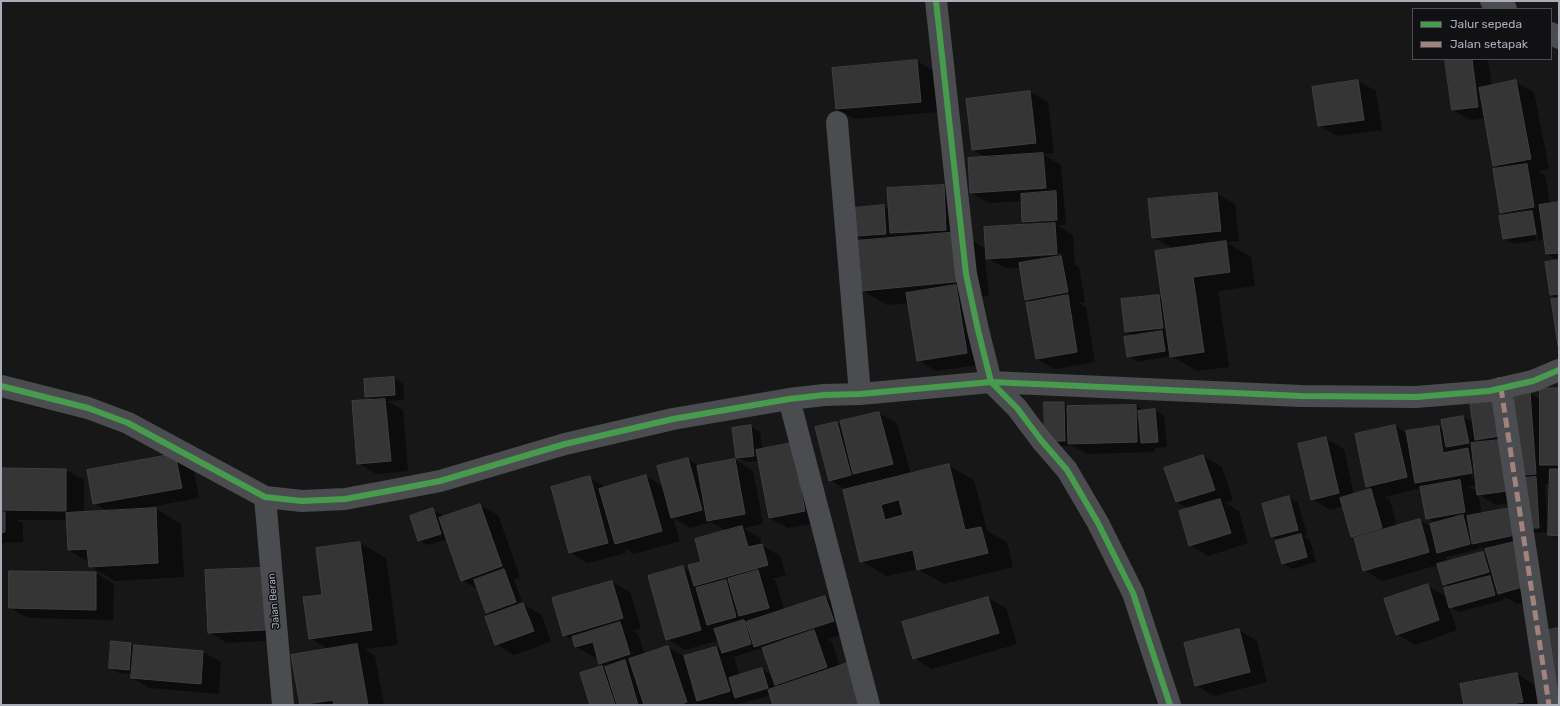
<!DOCTYPE html>
<html>
<head>
<meta charset="utf-8">
<style>
	body { margin:0 }
	#map { position:relative; width:1560px; height:706px; overflow:hidden; background:#171717; font-family:Rubik,sans-serif }
	canvas { display:block }
	.frame { position:absolute; inset:0; border:2px solid #a8adb8; pointer-events:none }
	.legend { position:absolute; left:1412px; top:8px; width:140px; height:52px; box-sizing:border-box; background:#111113; border:1px solid #4d4f55; margin:0; padding:5px 7px; list-style:none; font-size:12px; color:#a8adb8 }
	.legend li { display:flex; align-items:center; gap:8px; height:20px }
	.legend b { width:20px; border:1px solid #4d4f55 }
</style>
</head>
<body>
<div id="map">
<canvas width="1560" height="706"></canvas>
<div class="frame"></div>
<ul class="legend">
<li><b style="height:5px;background:#469c4c"></b>Jalur sepeda</li>
<li><b style="height:5px;background:#a18479"></b>Jalan setapak</li>
</ul>
</div>
<script>
const ctx = document.querySelector('canvas').getContext('2d');
ctx.lineJoin = 'round';
function fill(path, color) { ctx.fillStyle = color; ctx.fill(path, 'evenodd'); }
function strokePath(path, color, width, dash) { ctx.strokeStyle = color; ctx.lineWidth = width; ctx.lineCap = dash ? 'butt' : 'round'; ctx.setLineDash(dash || []); ctx.stroke(path); }
function write(font, color, halo, rows, align = 'center') {
  ctx.font = font + ' Rubik,sans-serif'; ctx.lineWidth = 3; ctx.setLineDash([]); ctx.textBaseline = 'middle'; ctx.strokeStyle = halo; ctx.fillStyle = color; for (const [text, x, y, turn = 0] of rows) {
    ctx.save(); ctx.translate(x, y); ctx.rotate((+turn || 0) * Math.PI / 180); ctx.textAlign = isNaN(turn) ? turn : align; if (halo) ctx.strokeText(text, 0, 0); ctx.fillText(text, 0, 0); ctx.restore();
  }
}
const shadow = new Path2D(`
	M1446 59H1488L1492 86 1516 82 1534 92 1549 169 1538 171 1545 175 1550 204 1559 203V261L1547 254 1545 239 1514 244 1504 239 1500 217 1507 216 1501 212V169L1494 165 1485 118 1471 120 1453 110ZM1532 220H1534L1538 239H1536Z
	M917 61 935 72 939 112 855 119 837 109 833 68Z
	M1358 81 1376 91 1382 130 1337 136 1319 125Z
	M1030 92 1048 102 1054 153 1042 154 1061 165 1066 225H1057L1073 235 1075 265 1079 267 1085 302 1079 303 1086 307 1095 362 1055 369 1037 359 1032 303 1026 299 1021 268H1005L985 257 989 296 974 297 985 364 936 371 918 360 909 303 887 305 862 290 866 241 856 236 884 206 889 209 943 186 962 196 964 236 986 249 1030 226 1023 222 1022 201 990 203 971 193 987 158 973 150 967 100ZM895 235 900 238 895 239ZM1062 253V255L1003 259V257Z
	M1217 194 1235 204 1239 241 1226 242 1251 257 1255 286 1218 291 1229 367 1197 371 1171 356 1137 362 1128 356 1134 336 1126 332 1158 296 1163 299 1174 249 1153 237Z
	M1559 261V345L1558 299 1550 294Z
	M394 378 403 384 404 400 387 401 403 410 408 471 376 474 358 463 373 400 366 396Z
	M1559 389V540L1549 534V532L1535 533 1530 530 1532 553 1544 596 1517 604 1503 596 1504 600 1459 612 1449 607 1457 630 1415 645 1397 634 1428 586 1447 597 1450 588 1444 584 1438 565 1382 581 1364 570 1357 539 1352 536 1343 506 1330 510 1312 499 1326 438 1344 449 1354 495 1373 489 1367 486 1395 426 1406 433 1439 427 1444 430 1442 421 1463 417 1474 423 1471 404 1519 452 1515 394 1530 393 1541 400ZM1476 439 1482 443 1476 444ZM1469 461H1471L1474 478H1472ZM1545 484H1551L1549 528H1548ZM1477 485 1478 492 1468 487ZM1422 488 1427 518 1436 523 1432 527 1419 520 1397 527 1390 500 1384 497ZM1478 494 1496 505 1524 501 1510 509 1482 514ZM1478 546 1486 550 1488 556 1482 553 1447 563 1446 557 1479 549Z
	M1045 403H1064L1071 407 1136 406 1146 411 1155 410 1164 416 1167 447 1155 448V452L1087 454 1073 446H1055Z
	M879 413 897 423 911 475 948 465 974 480 987 531 1007 542 1013 567 944 584 918 569 887 576 861 561 846 490 830 480 837 423 842 426 841 422ZM867 481 872 484 868 485Z
	M750 426 760 432 762 450 792 444 823 522 788 528 769 518 759 461 746 462 737 457Z
	M175 455 193 466 199 498 140 509 141 510 156 509 181 524 184 577 115 581 90 566 89 562 68 550 67 520H16L23 523V542L1 543V469L66 470 84 480V513L108 512 94 503Z
	M1203 456 1222 467 1233 500 1225 503 1239 511 1248 543 1208 556 1190 545 1189 509 1176 502Z
	M688 459 701 467 735 460 753 471 763 524 744 528 760 538 762 545 780 556 786 575 772 579 776 581 784 610 825 597 843 607 851 632 828 639 832 642 840 666 774 705 771 695 735 705H706L702 703 703 705H591L602 667 607 670 606 667 600 663 598 656 594 657 576 647 575 641 564 635 554 599 612 582 630 592 641 628 633 631 638 634 645 655 668 647 685 657 716 648 723 651 719 640 685 650 667 639 683 567 691 572 702 562 727 531 711 522 690 528 673 518 680 541 634 554 625 548 626 553 588 563 570 553 590 478 607 488 646 476 664 487ZM759 649 765 652 773 676 762 669 740 676 734 657ZM773 676 776 684 780 687 775 689 772 677Z
	M1288 497 1298 502 1307 535 1303 536 1310 540 1316 562 1292 569 1283 563 1280 541 1272 537Z
	M480 505 498 515 520 577 514 579 523 604 542 615 551 642 514 655 496 644 492 615 487 612 478 589 462 580 448 539 428 545 419 540 433 510 442 515 443 518Z
	M360 543 386 558 398 645 364 649 375 656 384 705H301L293 656 330 650 310 638 323 596Z
	M10 572 96 573 114 584 113 620 28 618 10 608Z
	M280 579 283 640 227 643 209 632Z
	M988 598 1006 608 1017 644 932 669 914 658Z
	M1238 630 1257 641 1267 682 1214 696 1196 685Z
	M131 644 134 646 203 652 221 662 219 694 150 688 132 678V674L119 673 110 667Z
	M1517 674 1535 685 1539 705H1465Z`);
const building = new Path2D(`
	M1445 59H1472L1478 107 1452 110Z
	M917 60 921 102 836 109 832 68Z
	M1358 80 1364 120 1318 126 1312 87Z
	M1516 80 1531 159 1493 166 1479 88Z
	M1030 91 1036 143 972 150 966 99Z
	M1043 153 1046 188 970 193 968 158Z
	M1527 164 1534 207 1500 213 1493 169Z
	M944 185 946 230 890 233 887 188Z
	M1056 191 1057 220 1022 222 1021 194Z
	M1217 193 1221 231 1152 238 1148 199Z
	M1559 202V253L1546 254 1539 205Z
	M884 205 886 234 856 236 853 208Z
	M1532 211 1536 234 1503 239 1499 216Z
	M1055 223 1057 254 986 259 984 227Z
	M959 232 964 281 861 291 856 241Z
	M1226 241 1230 272 1193 277 1204 352 1170 357 1155 251Z
	M1061 256 1068 292 1025 300 1019 263Z
	M1559 260V294L1550 295 1545 262Z
	M956 285 967 353 917 361 906 293Z
	M1068 295 1077 352 1036 359 1026 303Z
	M1159 295 1163 328 1125 332 1121 299Z
	M1559 298V346H1558L1551 299Z
	M1162 331 1165 351 1127 357 1124 337Z
	M394 377 395 395 365 397 364 379Z
	M1540 388H1559V465H1540Z
	M1530 392 1536 474 1520 475 1514 393Z
	M385 399 391 461 357 464 352 401Z
	M1495 400 1500 436 1475 440 1470 404Z
	M1044 402H1064L1065 441H1045Z
	M1136 405 1137 442 1068 444 1067 406Z
	M1155 409 1158 442 1141 443 1138 411Z
	M879 412 893 464 853 474 840 421Z
	M1463 416 1469 443 1446 447 1441 420Z
	M837 422 851 475 829 481 815 427Z
	M751 425 754 456 736 458 732 428Z
	M1395 425 1407 477 1366 487 1355 434Z
	M1439 426 1443 453 1468 448 1472 473 1415 483 1406 431Z
	M1326 437 1339 493 1311 500 1298 444Z
	M1500 440 1507 491 1477 495 1471 443Z
	M792 443 805 511 769 518 756 450Z
	M175 454 182 488 93 504 87 470Z
	M1203 455 1215 490 1176 502 1164 468Z
	M688 458 702 510 671 518 657 466Z
	M735 459 745 514 707 521 697 466Z
	M949 464 965 530 981 527 988 553 917 570 913 550 860 562 843 490ZM899 500 903 515 885 520 881 505Z
	M1 468 66 469V511L1 510Z
	M1550 469H1559V536L1548 535Z
	M646 475 662 531 615 544 599 489Z
	M590 476 608 543 569 553 551 487Z
	M1536 477 1539 528H1525L1522 478Z
	M1460 480 1465 512 1426 519 1420 487Z
	M1371 489 1382 528 1351 537 1340 498Z
	M1289 496 1298 530 1271 537 1262 504Z
	M1220 499 1231 533 1189 546 1179 511Z
	M480 504 502 566 461 581 439 518Z
	M156 508 158 563 89 567 87 549 68 550 66 513Z
	M433 508 441 534 418 541 410 516Z
	M1510 508 1515 535 1472 544 1467 516Z
	M1 512H5V532L1 533Z
	M1463 515 1470 544 1437 553 1430 524Z
	M1420 519 1429 552 1363 571 1354 538Z
	M742 526 748 547 762 544 768 565 694 586 688 565 701 562 695 539Z
	M1301 534 1307 557 1282 564 1275 541Z
	M360 542 372 630 309 639 303 597 322 595 316 548Z
	M1514 542 1526 586 1498 594 1485 549Z
	M1483 552 1489 572 1443 585 1437 564Z
	M683 566 701 630 666 640 648 576Z
	M262 568 265 630 208 633 205 570Z
	M504 569 516 602 486 613 474 580Z
	M758 570 769 608 739 616 728 579Z
	M9 571 96 572V610L9 608Z
	M1490 576 1495 595 1449 608 1444 588Z
	M726 580 736 617 707 625 696 588Z
	M612 581 623 618 563 636 552 598Z
	M1428 584 1439 620 1396 635 1384 599Z
	M825 596 834 621 754 647 746 622Z
	M988 597 999 633 913 659 902 622Z
	M523 603 534 631 495 645 485 617Z
	M744 620 751 644 722 653 714 629Z
	M620 622 630 654 599 664 593 642 575 647 572 637Z
	M1559 628V669L1554 670 1548 630Z
	M1239 629 1250 672 1195 686 1184 643Z
	M814 630 827 667 775 685 762 648Z
	M111 641 131 643 129 670 109 668Z
	M357 644 368 705H334L333 700 300 705 291 655Z
	M134 645 203 651 201 684 131 678Z
	M668 646 687 702 679 705H644L629 659Z
	M716 647 730 691 697 701 684 656Z
	M625 660 638 705H617L605 667Z
	M848 663 861 705H773L768 690Z
	M602 666 615 705H590L580 673Z
	M762 668 768 688 735 698 729 678Z
	M1559 671V705L1553 672Z
	M1517 673 1523 702 1507 705H1464L1460 684Z`);
const minor = new Path2D(`
	M936 1 966 274 978 330 991 382 1017 408 1041 440 1067 470 1098 523 1133 593 1170 705
	M1491 1 1506 9
	M1551 33 1559 38
	M837 122 860 394
	M1 386 88 408 128 423 265 497 302 501 345 499 388 491 440 481 565 444 673 419 789 399 824 395 860 394 991 382 1301 396 1416 397 1489 391 1533 381 1559 370
	M1501 388 1549 705
	M789 399 869 705
	M265 497 283 705`);
const quiet = new Path2D(`
	M1501 388 1549 705`);
const cycleway = new Path2D(`
	M936 1 966 274 978 330 991 382 1017 408 1041 440 1067 470 1098 523 1133 593 1170 705
	M1 386 88 408 128 423 265 497 302 501 345 499 388 491 440 481 565 444 673 419 789 399 824 395 860 394 991 382 1301 396 1416 397 1489 391 1533 381 1559 370`);
const streetNames = [
	["Jalan Beran",274,601,-95]
];
fill(shadow, '#0007');
fill(building, '#353536');
strokePath(building, '#3f4043', 1);
strokePath(minor, '#4b4c50', 22);
strokePath(quiet, '#a18479', 5, [10, 5]);
strokePath(cycleway, '#469c4c', 6);
write('10px', '#a8adb8', '#111113', streetNames);
</script>
</body>
</html>
